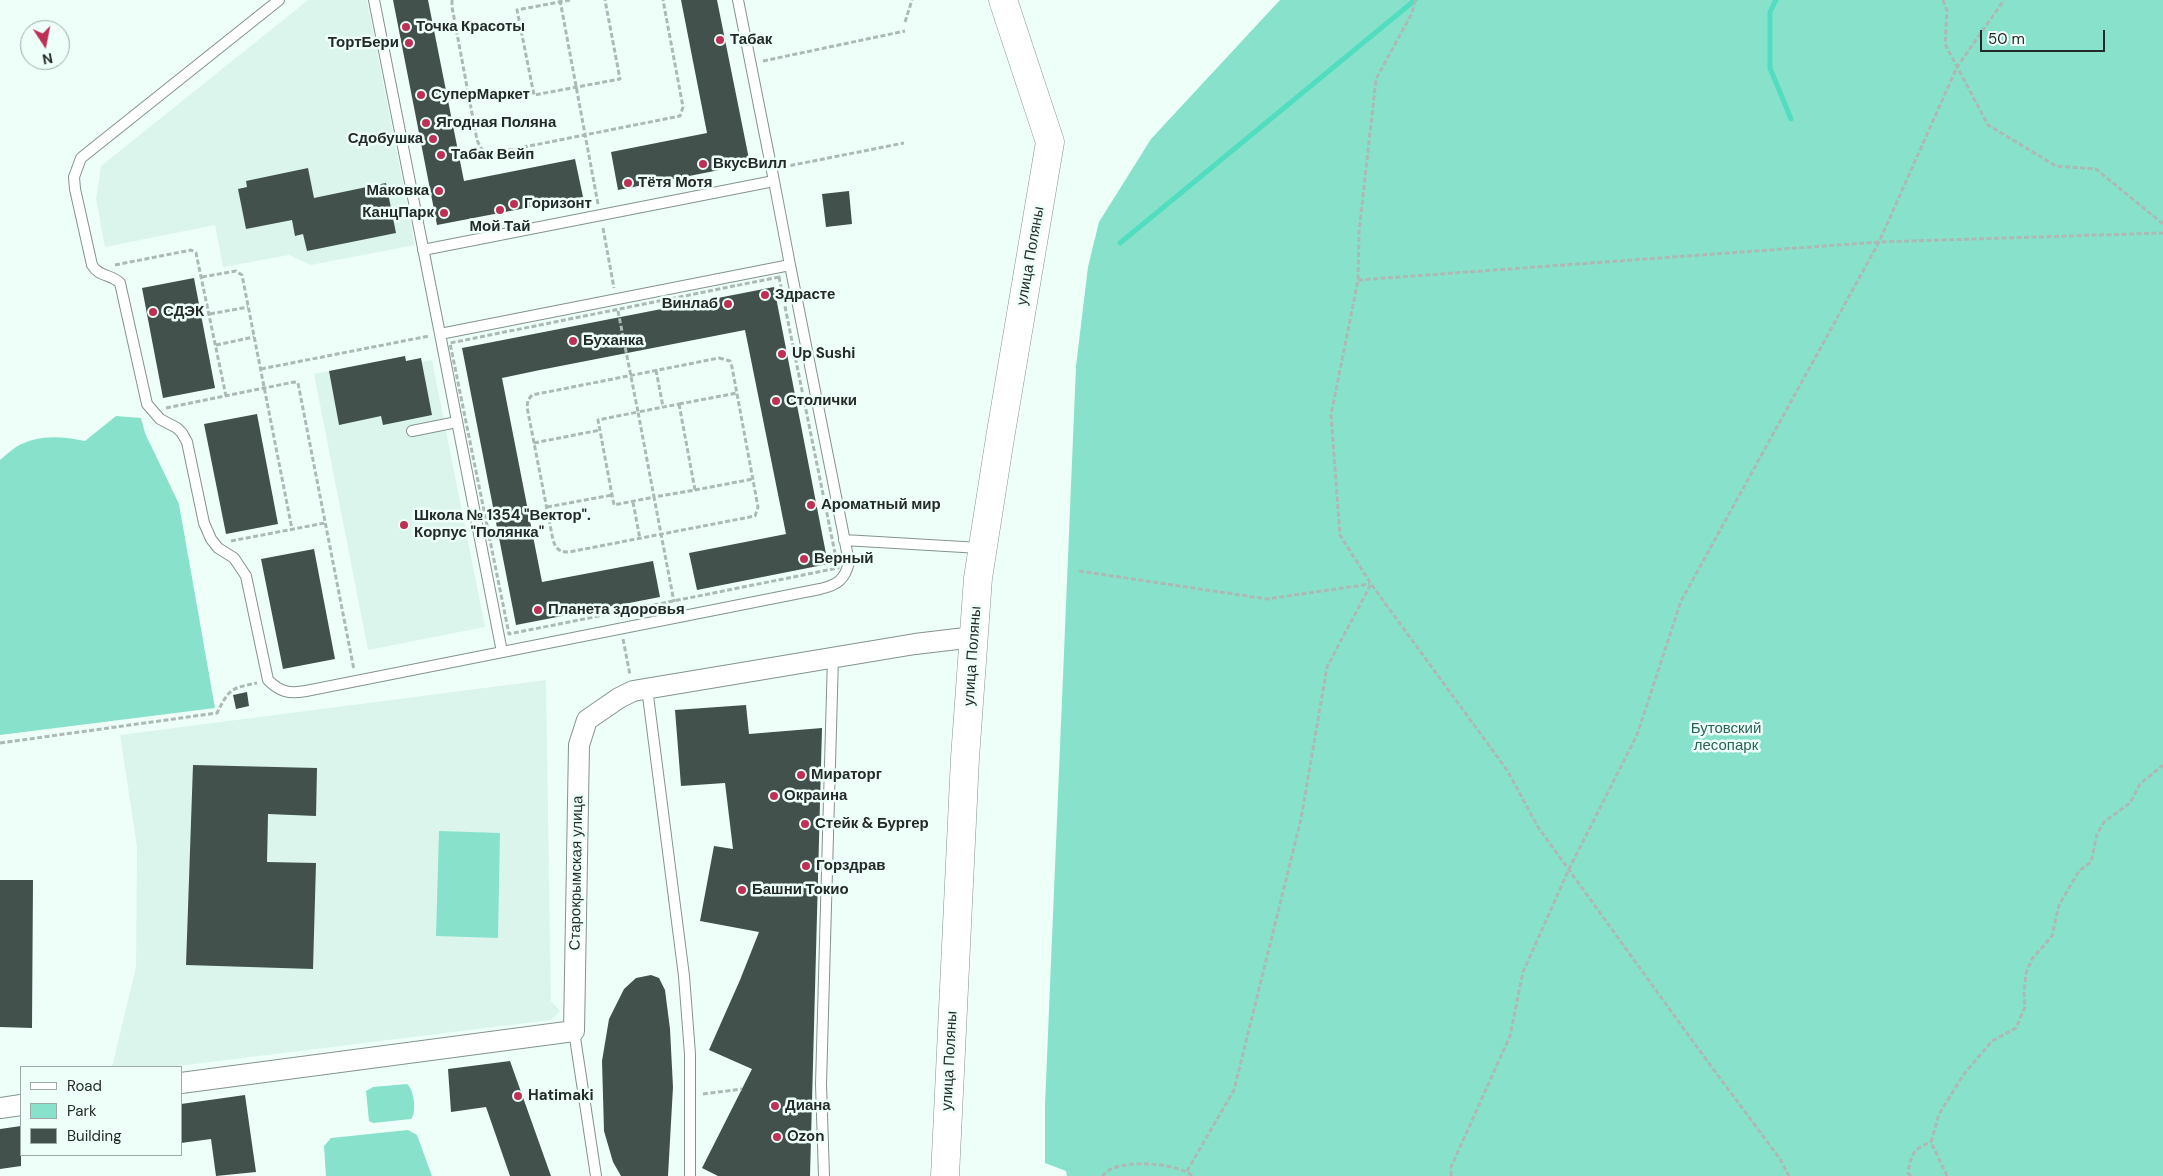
<!DOCTYPE html>
<html>
<head>
<meta charset="utf-8">
<style>
	body { margin:0 }
	#map { position:relative; width:2163px; height:1176px; overflow:hidden; background:#eefffa; font-family:"DM Sans",sans-serif }
	canvas { display:block }
	.legend { position:absolute; left:20px; top:1066px; width:162px; height:90px; box-sizing:border-box; background:#eefffa; border:1px solid #9daaa6; margin:0; padding:6px 9px; list-style:none; font-size:15px; color:#242a29 }
	.legend li { display:flex; align-items:center; gap:10px; height:25px }
	.legend b { width:25px; border:1px solid #9daaa6 }
	.north { position:absolute; left:20px; top:20px; width:50px; height:50px; box-sizing:border-box; background:#eefffa; border:1px solid #9daaa6; border-radius:50%; rotate:169deg; font-size:14px; font-weight:700; line-height:20px; text-align:center; color:#242a29 }
	.north::after { content:''; display:block; margin:auto; width:18px; height:22px; background:#bf3057; clip-path:polygon(50% 0,100% 100%,50% 72%,0 100%) }
	.scale { position:absolute; left:1980px; top:30px; width:125px; height:22px; box-sizing:border-box; border:2px solid #242a29; border-top:0; padding-left:6px; font-size:15px; line-height:18px; white-space:nowrap; color:#242a29; -webkit-text-stroke:4px #eefffa; paint-order:stroke }
</style>
</head>
<body>
<div id="map">
<canvas width="2163" height="1176"></canvas>
<ul class="legend">
<li><b style="height:6px;background:#fff"></b>Road</li>
<li><b style="height:14px;background:#88e2cb"></b>Park</li>
<li><b style="height:14px;background:#43514d"></b>Building</li>
</ul>
<div class="north">N</div>
<div class="scale">50 m</div>
</div>
<script>
const ctx = document.querySelector('canvas').getContext('2d');
ctx.lineJoin = 'round';
function fill(path, color) { ctx.fillStyle = color; ctx.fill(path, 'evenodd'); }
function strokePath(path, color, width, dash) { ctx.strokeStyle = color; ctx.lineWidth = width; ctx.lineCap = dash ? 'butt' : 'round'; ctx.setLineDash(dash || []); ctx.stroke(path); }
function write(font, color, halo, rows, align = 'center') {
  ctx.font = font + ' "DM Sans",sans-serif'; ctx.lineWidth = 5; ctx.setLineDash([]); ctx.textBaseline = 'middle'; ctx.strokeStyle = halo; ctx.fillStyle = color; for (const [text, x, y, turn = 0] of rows) {
    ctx.save(); ctx.translate(x, y); ctx.rotate((+turn || 0) * Math.PI / 180); ctx.textAlign = isNaN(turn) ? turn : align; if (halo) ctx.strokeText(text, 0, 0); ctx.fillText(text, 0, 0); ctx.restore();
  }
}
const built = new Path2D(`
	M308 0H367L415 245 311 265 289 255 223 267 215 225 105 247 96 199 101 166Z
	M405 356 406 361 421 358 422 362 432 360 485 627 368 650 314 374Z
	M546 680 551 1001 560 1011 551 1020 170 1067H112L136 967 137 847 120 735Z`);
const green = new Path2D(`
	M1280 0H2163V1176H1067L1066 1171 1045 1163V1105L1076 366 1088 267 1099 222 1151 139Z
	M116 416 141 418 145 433 179 504 215 708 0 735V460C5 456 10 451 16 447 38 434 61 436 85 441Z
	M439 831 500 833 498 938 436 936Z
	M407 1084C414 1089 417 1113 411 1119L373 1123 369 1121 366 1091 373 1087Z
	M408 1130 417 1135 432 1176H326L324 1146 331 1138Z`);
const stream = new Path2D(`
	M1776 0 1770 12V68L1791 119
	M1120 243 1415 0`);
const building = new Path2D(`
	M393 0H428L464 181 575 159 583 197 437 225Z
	M681 0H717L750 164 618 190 611 152 707 133Z
	M308 168 314 198 386 183 396 233 307 251 303 234 295 236 292 220 246 229 238 189 247 187 246 181Z
	M849 191 852 224 826 227 822 194Z
	M194 278 215 388 163 398 142 288Z
	M774 287 828 564 697 590 689 553 786 534 745 330 540 370 502 378 542 582 653 561 660 597 516 625 462 348Z
	M405 356 406 361 421 358 432 415 383 425 381 416 339 425 329 371Z
	M257 414 278 524 226 534 204 424Z
	M314 549 335 659 283 669 261 559Z
	M247 692 249 706 236 709 233 695Z
	M746 705 749 734 822 728 810 1176H718L702 1168 752 1069 709 1050 740 980 759 932 700 921 714 846 733 849 725 783 681 786 675 710Z
	M193 765 317 768 316 816 268 814 267 862 316 863 313 969 186 965Z
	M0 880H33L32 1028 0 1027Z
	M651 975 659 978 665 990 670 1029 673 1087 668 1176H621L613 1162 604 1131 602 1061 609 1019 624 989 636 978Z
	M510 1061 551 1176H510L486 1107 451 1112 448 1069Z
	M245 1095 256 1172 216 1176 211 1139 181 1143V1104Z
	M21 1126V1166L0 1169V1129Z`);
const path = new Path2D(`
	M452 0V7L477 140C481 149 483 153 494 153L680 116 683 107 663 0
	M560 0 598 204
	M570 0 517 10 534 95 620 79 605 0
	M1415 0 1412 13 1376 79 1359 232 1358 280 1331 415 1340 535 1371 584 1507 770 1538 827 1694 1043 1780 1159 1789 1176
	M1943 0 1947 11 1945 44 1988 125 2056 166 2096 169 2163 224
	M905 22 912 0
	M763 61 905 31
	M783 167 904 143
	M603 228 614 288
	M115 265 191 250 196 253 226 396
	M202 277 236 271 242 275 292 529
	M779 277 838 568 509 634 450 343Z
	M1358 280 1879 242 2163 233
	M618 311 638 412 598 420 612 495 614 505 654 497 674 602
	M210 314 248 307
	M216 345 254 337
	M719 358 730 361 732 367 758 507 755 516 569 552C559 552 556 549 553 540L527 407 528 400 532 395Z
	M261 369 429 336
	M656 370 663 407
	M679 404 695 490 654 497 638 412Z
	M679 404 737 393
	M166 408 294 382 298 383 354 670
	M534 443 600 430
	M695 490 753 479
	M633 502 640 539
	M547 507 612 495
	M231 541 325 523
	M1079 571 1267 599 1370 584
	M623 639 630 675
	M0 743 217 713C229 689 231 688 257 683
	M703 1094 742 1089
	M1187 1171 1234 1090 1301 819 1327 667 1371 584
	M1102 1176C1105 1174 1108 1170 1111 1169 1131 1160 1176 1163 1193 1176
	M1451 1176V1167L1510 1036 1523 972 1569 869 1637 735 1681 601 1879 242 1957 67 2004 0
	M1911 1176 1908 1173C1911 1154 1913 1149 1931 1142
	M1947 1176 1931 1142 1939 1114 1964 1074 1992 1041 2016 1028 2025 1007 2024 993 2026 973 2032 959 2052 936 2059 905 2079 871 2091 862 2097 834 2104 822 2130 803 2140 784 2163 765`);
const lane = new Path2D(`
	M279 0 81 158 74 177 75 189 92 265C99 277 111 274 120 283L147 404 160 419 177 428 182 433 187 442 204 523 211 539 218 548 234 558 246 576 268 680C280 692 289 694 306 691L820 589C837 585 845 580 849 562L790 265 440 334 502 652
	M374 0 440 334
	M774 181 790 265
	M423 250 774 181 738 0
	M412 431 457 422
	M844 540 980 548
	M647 688 684 976 690 1054V1176
	M574 1031 596 1176
	M824 1176 821 1084 833 657`);
const street = new Path2D(`
	M181 1083 574 1031 579 745 587 720 619 698 633 691 915 644 974 637
	M0 1108 21 1105`);
const secondary = new Path2D(`
	M945 1176 965 758 978 578 1000 438 1050 142 1003 0`);
const markers = [
	[406,27,5,"#bf3057"],
	[720,40,5,"#bf3057"],
	[409,43,5,"#bf3057"],
	[421,95,5,"#bf3057"],
	[426,123,5,"#bf3057"],
	[433,139,5,"#bf3057"],
	[441,155,5,"#bf3057"],
	[703,164,5,"#bf3057"],
	[628,183,5,"#bf3057"],
	[439,191,5,"#bf3057"],
	[514,204,5,"#bf3057"],
	[500,210,5,"#bf3057"],
	[444,213,5,"#bf3057"],
	[765,295,5,"#bf3057"],
	[728,304,5,"#bf3057"],
	[153,312,5,"#bf3057"],
	[573,341,5,"#bf3057"],
	[782,354,5,"#bf3057"],
	[776,401,5,"#bf3057"],
	[811,505,5,"#bf3057"],
	[404,525,5,"#bf3057"],
	[804,559,5,"#bf3057"],
	[538,610,5,"#bf3057"],
	[801,775,5,"#bf3057"],
	[774,796,5,"#bf3057"],
	[805,824,5,"#bf3057"],
	[806,866,5,"#bf3057"],
	[742,890,5,"#bf3057"],
	[518,1096,5,"#bf3057"],
	[775,1106,5,"#bf3057"],
	[777,1137,5,"#bf3057"]
];
const poiNames = [
	["Точка Красоты",416,27],
	["Табак",730,40],
	["ТортБери",399,43,"right"],
	["СуперМаркет",431,95],
	["Ягодная Поляна",436,123],
	["Сдобушка",423,139,"right"],
	["Табак Вейп",451,155],
	["ВкусВилл",713,164],
	["Тётя Мотя",638,183],
	["Маковка",429,191,"right"],
	["Горизонт",524,204],
	["КанцПарк",434,213,"right"],
	["Мой Тай",500,227,"center"],
	["Здрасте",775,295],
	["Винлаб",718,304,"right"],
	["СДЭК",163,312],
	["Буханка",583,341],
	["Up Sushi",792,354],
	["Столички",786,401],
	["Ароматный мир",821,505],
	["Школа № 1354 \"Вектор\".",414,516],
	["Корпус \"Полянка\"",414,533],
	["Верный",814,559],
	["Планета здоровья",548,610],
	["Мираторг",811,775],
	["Окраина",784,796],
	["Стейк & Бургер",815,824],
	["Горздрав",816,866],
	["Башни Токио",752,890],
	["Hatimaki",528,1096],
	["Диана",785,1106],
	["Ozon",787,1137]
];
const streetNames = [
	["улица Поляны",1031,256,-80],
	["улица Поляны",973,656,-86],
	["Старокрымская улица",577,873,-89],
	["улица Поляны",950,1061,-87]
];
const parkNames = [
	["Бутовский",1726,729],
	["лесопарк",1726,746]
];
fill(built, '#dbf5ed');
fill(green, '#88e2cb');
strokePath(stream, '#53ddc0', 5);
fill(building, '#43514d');
strokePath(lane, '#83938e', 12);
strokePath(street, '#83938e', 22);
strokePath(secondary, '#83938e', 29);
strokePath(path, '#acb9b5', 3, [5, 2.5]);
strokePath(lane, '#fff', 10);
strokePath(street, '#fff', 20);
strokePath(secondary, '#fff', 28);
for (const [x, y, r, color] of markers) { const dot = new Path2D(); dot.arc(x, y, r, 0, 2 * Math.PI); ctx.fillStyle = color; ctx.fill(dot); strokePath(dot, '#eefffa', 2); }
write('bold 15px', '#242a29', '#eefffa', poiNames, 'left');
write('15px', '#242a29', '#eefffa', streetNames);
write('15px', '#2a6255', '#eefffa', parkNames);
</script>
</body>
</html>
